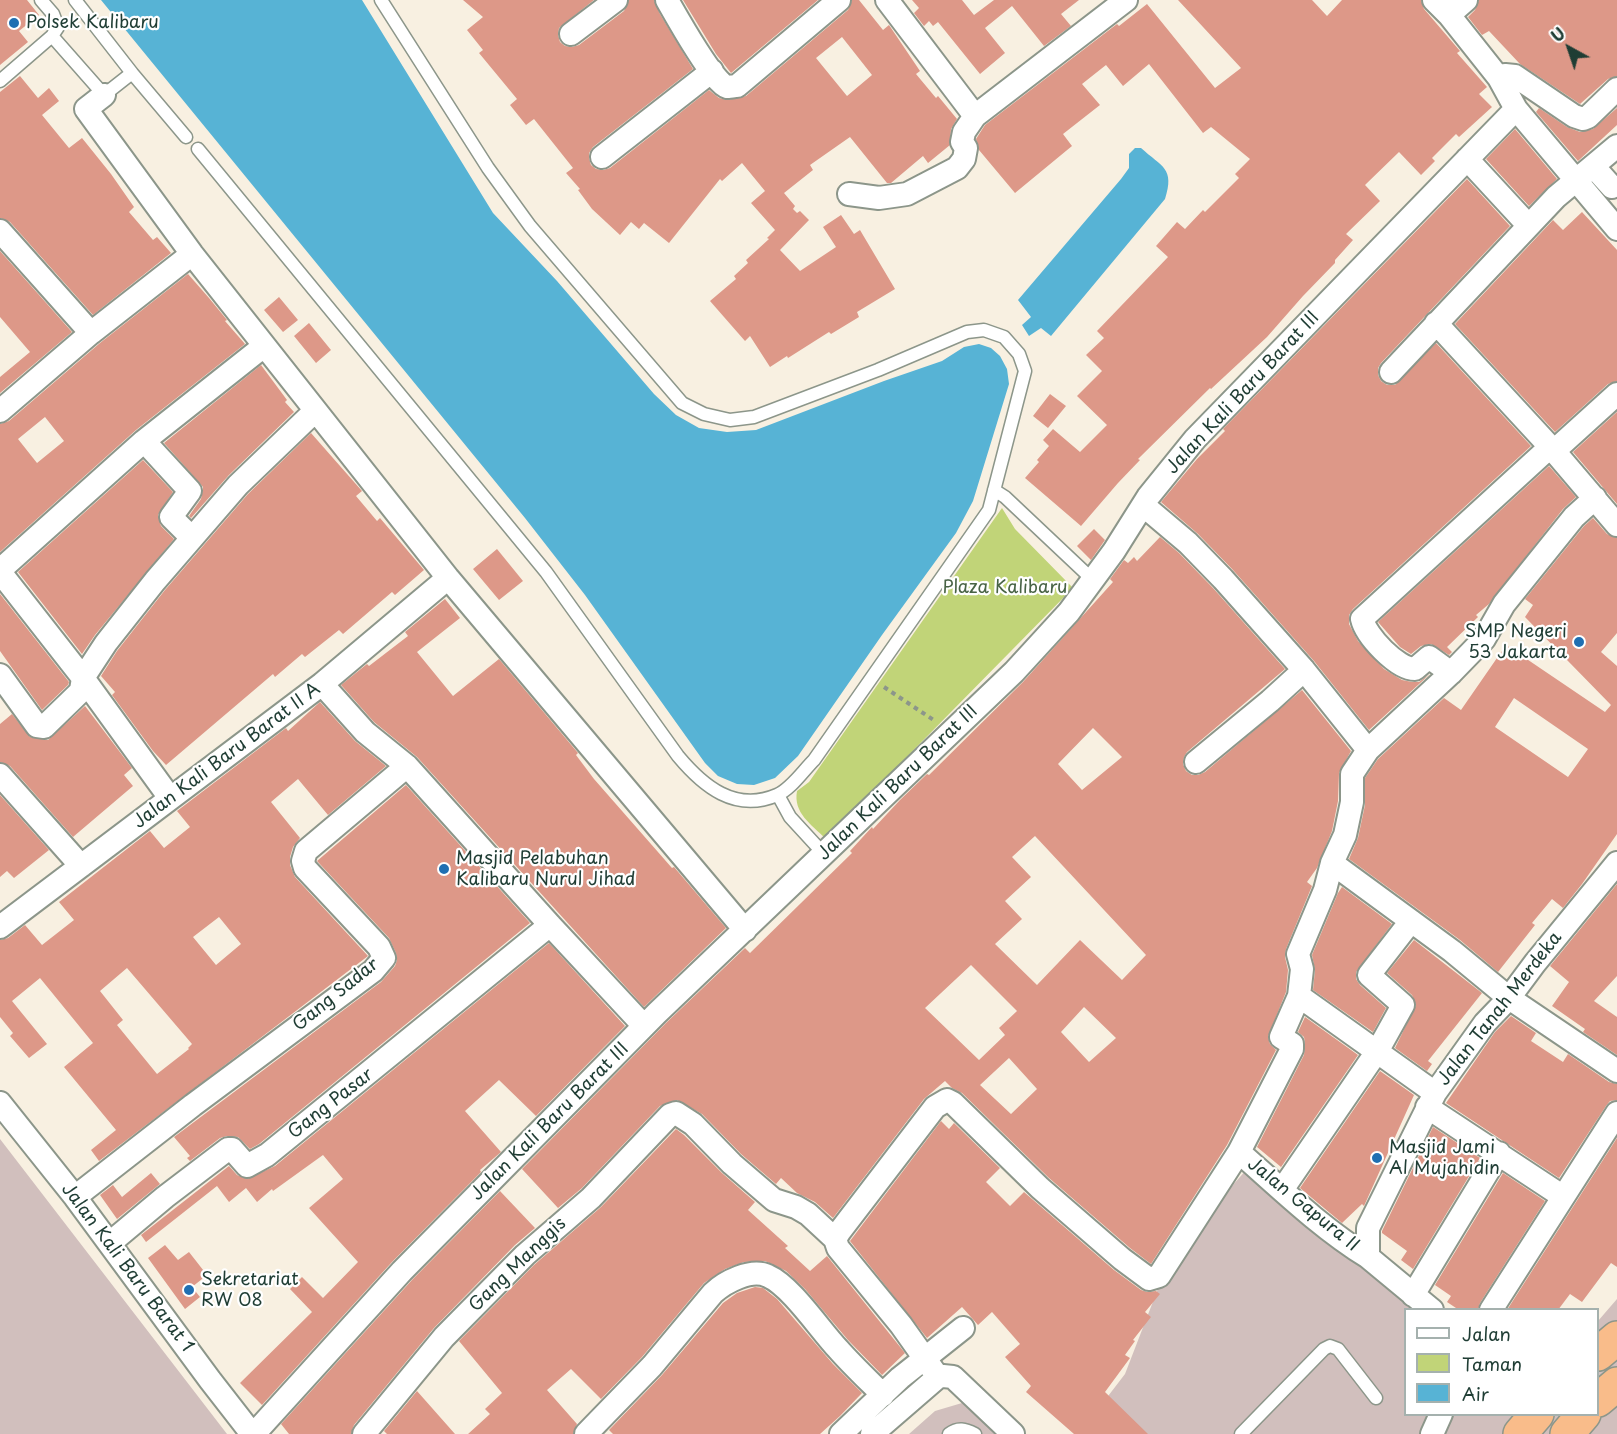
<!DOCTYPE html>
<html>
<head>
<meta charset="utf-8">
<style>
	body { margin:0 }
	#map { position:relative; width:1617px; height:1434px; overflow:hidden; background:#f8f0e1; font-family:"Playpen Sans",sans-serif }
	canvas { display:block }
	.legend { position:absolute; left:1404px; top:1308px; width:195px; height:108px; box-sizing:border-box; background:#fff; border:2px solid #a5b1ae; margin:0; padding:8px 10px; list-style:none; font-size:18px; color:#1f3d34 }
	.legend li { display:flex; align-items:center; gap:12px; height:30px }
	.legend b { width:30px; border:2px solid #a5b1ae }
	.north { position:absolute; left:1539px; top:18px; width:60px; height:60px; -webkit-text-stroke:4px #fff; paint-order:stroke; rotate:320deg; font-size:16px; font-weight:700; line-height:24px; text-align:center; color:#1f3d34 }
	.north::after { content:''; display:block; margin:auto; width:21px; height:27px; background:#1f3d34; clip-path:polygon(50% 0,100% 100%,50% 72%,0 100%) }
</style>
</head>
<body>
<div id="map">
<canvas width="1617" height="1434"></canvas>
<ul class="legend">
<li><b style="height:8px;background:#fff"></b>Jalan</li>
<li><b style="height:16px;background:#c1d478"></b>Taman</li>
<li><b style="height:16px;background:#57b3d5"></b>Air</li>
</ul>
<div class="north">U</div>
</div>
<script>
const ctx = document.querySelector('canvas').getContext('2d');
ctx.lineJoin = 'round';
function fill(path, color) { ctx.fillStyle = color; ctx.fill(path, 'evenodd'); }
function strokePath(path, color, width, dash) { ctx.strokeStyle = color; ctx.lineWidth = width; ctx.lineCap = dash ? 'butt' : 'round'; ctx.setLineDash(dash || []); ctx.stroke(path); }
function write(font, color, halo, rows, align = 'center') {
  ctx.font = font + ' "Playpen Sans",sans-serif'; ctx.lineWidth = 4.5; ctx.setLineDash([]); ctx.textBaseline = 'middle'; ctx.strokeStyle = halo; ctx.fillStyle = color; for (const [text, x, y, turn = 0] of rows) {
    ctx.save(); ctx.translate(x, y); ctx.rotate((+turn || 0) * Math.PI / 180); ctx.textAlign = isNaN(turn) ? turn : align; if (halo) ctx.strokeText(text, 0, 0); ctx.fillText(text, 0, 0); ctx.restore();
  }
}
const industrial = new Path2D(`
	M0 1139 227 1434H0Z
	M1255 1160 1415 1309 1406 1310V1414L1430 1415 1422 1434H1079L1125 1374 1171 1255Z
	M1617 1299V1434H1444L1452 1415 1598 1414V1321Z
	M962 1403 996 1434H909L935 1411Z`);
const green = new Path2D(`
	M1002 508 1015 529 1073 588 826 839C811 824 793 813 797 791L809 782Z`);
const water = new Path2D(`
	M101 0H362L493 213 557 281 654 394 676 415 699 428 727 432 756 430 884 381 942 361 964 347 979 344 991 348 1000 356 1007 369 1009 384 973 501 956 533 882 635 798 756 775 778 754 785 737 784 718 776 705 763 585 595 525 518Z
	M1135 148H1141C1162 167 1175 168 1165 199L1051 336 1041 328 1029 336 1022 325 1031 317 1018 300 1121 179 1129 168V154Z`);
const building = new Path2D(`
	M0 0H27L39 15 19 31 28 42 0 65Z
	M463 0H594L559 28 558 35 560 42 565 46 572 47 579 45 624 11 629 0H654L660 14 693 69 593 147 589 153V158L591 165 596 169 603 170 610 168 709 90 719 98 727 100 746 96 848 10 852 0H859L883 30 889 25 920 71 916 74 936 98 938 96 957 119 951 129 950 145 928 163 923 156 891 183H887L850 137 810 165 813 170 784 193 795 206 793 209 797 213 800 211 809 220 780 250 800 271 836 247 823 227 841 215 854 234 860 230 895 289 857 312 859 317 831 334 829 332 788 358 787 356 770 367 750 336 745 341 710 301 736 279 734 276 748 263 746 260 769 239 767 238 775 230 751 203 765 191 742 163 722 181 720 179 669 243 644 223 639 229 631 222 620 235 592 209 578 190 580 189 566 173 573 168 534 119 526 125 510 105 517 99 479 53 483 50 467 30 483 17ZM842 37 872 75 847 96 816 58Z
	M683 0H818L731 73 716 54Z
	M912 0H962L974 15 994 0H1079L1061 14 1071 26 1044 46 1012 6 985 28 1005 53 980 74 938 22 933 26 929 21 924 26 914 13 919 8Z
	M1178 0H1312L1327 16 1342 0H1421L1424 9 1460 51 1457 53 1487 87 1479 94 1492 107 1459 137 1456 134 1432 158 1435 161 1421 175 1399 152 1365 185 1380 201 1346 234 1353 240 1335 260V263L1303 296 1267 337 1211 389 1210 388 1138 459 1140 460 1118 483 1081 526 1025 478 1039 462 1037 460 1049 446 1043 440 1053 429 1080 452 1107 425 1077 396 1102 371 1086 355 1104 338 1097 331 1168 257 1156 246 1177 222 1185 229 1203 210 1205 212 1239 178 1235 174 1250 159 1211 127 1203 133 1149 64 1123 86 1106 65 1082 84 1100 105 1063 134 1072 146 1015 193 979 150 976 139 985 125 1117 24 1119 26 1147 4 1215 88 1241 68Z
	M1479 0H1617V76L1608 79 1580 104 1520 64 1489 31 1482 35 1468 17 1475 10Z
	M20 76 38 98 49 88 59 101 42 115 69 148 82 138 111 174 134 207 129 212 153 240 157 237 171 253 93 315 10 222 0 218V92Z
	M1539 108 1567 127 1580 132 1593 129 1617 108V125L1578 161 1536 112Z
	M1515 129 1557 179 1529 206 1486 159Z
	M1467 179 1510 226 1381 363 1378 368V375L1381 381 1387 385H1395L1436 343 1531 446 1353 609 1349 615V624L1358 641 1384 669 1402 680 1412 682H1419L1430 674 1369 730 1314 661 1233 570 1198 534 1161 502 1197 459 1225 431 1223 429Z
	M1582 212 1617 250V381L1608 384 1555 432 1455 324 1553 220 1563 230Z
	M0 251 72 332 0 393V377L30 352 0 317Z
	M188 274 209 298 227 320 225 321 245 344 136 430 0 552V424L9 421 100 343ZM45 417 64 441 37 463 18 439Z
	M279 297 298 320 283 332 264 310Z
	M309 323 331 350 316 363 294 336Z
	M261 365 287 400 285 402 294 412 229 475 191 518 189 516 201 499 203 487 164 443Z
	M1050 394 1066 406 1048 428 1033 416Z
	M1617 412V504L1573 452Z
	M311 433 362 491 356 496 377 521 380 518 424 570 395 595 392 592 343 634 339 630 305 657 302 654 275 677 273 674 166 765 153 751 112 695 115 692 101 676 117 651 165 590 248 494Z
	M143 460 173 492 158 515 161 526 174 539 95 635 82 654 18 572Z
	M1549 466 1576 497 1563 509 1489 604 1476 615 1478 617 1447 647 1452 652 1449 655 1431 644 1421 646 1411 654 1400 647 1378 622Z
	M1593 518 1607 534 1617 538V633L1601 652 1617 666V834L1582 884 1563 908 1552 899 1532 923 1535 925 1498 972 1460 940 1349 859 1358 838 1365 805V778L1378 759 1444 698 1461 710 1506 645 1605 712 1611 705 1525 617 1533 605 1525 599 1584 526ZM1514 698 1588 749 1568 777 1495 727Z
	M1094 529 1105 540 1091 560 1077 546Z
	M1160 537 1179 553 1213 588 1285 669 1187 752 1184 757 1183 764 1186 771 1192 775H1198L1205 772 1302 690 1351 751 1339 773 1338 801 1332 831 1317 868 1307 882 1312 886 1286 949 1285 957 1288 970 1286 992 1268 1037 1270 1044 1276 1050 1227 1145 1151 1264 1130 1248 1049 1178 962 1093 952 1088 945 1081 924 1099 833 1218 815 1202 797 1193 781 1178 776 1184 741 1154 702 1114 677 1100 660 1106 582 1188 558 1208 522 1169 666 1023 745 948 750 953 852 853 850 851 872 827 873 829 900 800 927 774 929 775 1023 682 1113 582 1110 579 1124 560 1128 563 1134 557 1137 561ZM1093 728 1122 757 1082 790 1058 764ZM1035 836 1146 955 1122 980 1080 940 1037 985 995 944 1022 919 1005 901 1031 877 1012 857ZM971 965 1017 1011 999 1028 1005 1035 979 1060 925 1008ZM1084 1007 1116 1038 1089 1062 1061 1032ZM1009 1058 1037 1089 1011 1114 980 1085Z
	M497 549 523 581 499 600 473 569Z
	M0 594 69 682 68 685 42 710 0 651Z
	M445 599 460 618 417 652 453 696 499 659 578 753 576 755 594 779 672 868 674 867 726 928 644 1007 417 757 374 722 341 685 367 664 369 666 408 636 405 632Z
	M320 702 355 741 386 766 328 815 298 779 271 802 300 838 293 847 290 857V865L295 877 368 956 99 1161 91 1150 116 1130 64 1067 93 1043 40 978 12 1001 47 1044 29 1058 10 1036 13 1033 0 1017V940L8 938 25 925 42 945 74 920 59 902 150 831 164 848 190 827 177 811 286 728 288 731ZM219 917 241 944 216 965 193 937ZM127 968 192 1044 188 1048 189 1049 157 1074 117 1025 123 1020 100 991Z
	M85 706 132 768 124 775 133 786 73 837 10 766 0 762V724L12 714 30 737 48 740Z
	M406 785 530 923 259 1144 250 1149 238 1137 227 1136 220 1138 190 1161 187 1158 190 1156 174 1137 381 982 395 966 397 960 396 953 389 938 317 861Z
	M0 795 49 850 14 878 7 871 0 877Z
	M1617 884V976L1594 1001 1617 1017V1055L1583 1032 1585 1029 1552 1006 1569 982 1550 966Z
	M1342 887 1392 924 1356 972V979L1360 985 1386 1008 1373 1032 1313 990 1315 970 1312 955 1338 893Z
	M1414 940 1482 993 1428 1061 1432 1064 1427 1071 1395 1048 1416 1005 1412 995 1387 973Z
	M549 943 625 1026 536 1116 499 1080 465 1111 501 1152 480 1170 481 1172 392 1262 262 1405 240 1383 312 1312 290 1289 302 1277 323 1298 358 1262 309 1208 343 1179 323 1155 273 1191 272 1189 257 1202 246 1188 229 1202 217 1186 146 1242 141 1235 229 1166 237 1175 247 1179 275 1166Z
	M1511 1016 1536 1033 1531 1041 1563 1062 1568 1054 1609 1082 1617 1084V1100L1610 1101 1606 1106 1559 1178 1446 1103 1495 1032Z
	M1305 1017 1358 1055 1279 1170 1281 1167 1257 1147 1304 1055 1305 1043 1304 1037 1298 1032Z
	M1380 1071 1414 1095 1364 1206 1362 1204 1342 1223 1300 1188Z
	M941 1121 949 1129 954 1123 1000 1168 986 1182 1010 1206 1024 1192 1114 1270 1141 1290 1147 1292 1156 1291 1160 1294 1145 1312 1151 1317 1133 1340 1135 1341 1125 1355 1130 1358 1105 1392 1148 1434H1074L1026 1392 1031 1386 1005 1357 1020 1344 992 1312 978 1325 962 1307 927 1338 850 1241Z
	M1433 1127 1480 1158 1413 1269 1401 1260 1407 1251 1382 1233V1231Z
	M676 1129 684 1135 722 1173 755 1202 748 1210 788 1246 785 1248 810 1271 827 1256 905 1353 882 1375 848 1340 805 1289 786 1271 765 1261 744 1262 725 1269 704 1283 642 1357 601 1399 571 1369 547 1390 577 1424 573 1434H468L490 1414 485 1409 502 1393 459 1341 534 1265 601 1207Z
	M1617 1138V1267L1611 1263 1582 1302 1570 1294 1558 1310H1507Z
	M151 1173 160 1184 117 1219 100 1195 113 1185 122 1197Z
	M1503 1173 1545 1201 1480 1303 1478 1310H1459L1447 1302 1451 1296 1435 1285Z
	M500 1191 535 1228 515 1245 434 1328 354 1425 351 1434H289L281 1424 412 1280Z
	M165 1245 178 1260 189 1252 207 1275 192 1287 200 1297 185 1309 148 1258Z
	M755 1287 763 1288 777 1299 833 1364 862 1393 840 1416 820 1434H613L609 1430 662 1375 723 1303 737 1293Z
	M417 1391 455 1434H387L384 1431Z`);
const path = new Path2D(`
	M884 687 935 721`);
const lane = new Path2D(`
	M52 36 104 95 132 73 75 0
	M132 73 186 137
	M0 81 52 36 58 27 53 14 41 0
	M198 149 546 572 678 756C703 786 735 813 777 795 791 789 803 771 814 760L989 510 1025 371 1019 354 1004 337 984 330 967 332 878 370 754 417 730 420 704 414 682 403 530 226 488 168 381 0
	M994 490 1005 497 1093 580
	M778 795 790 817 824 854
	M949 1434C958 1427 965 1429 975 1434
	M1241 1434 1324 1349 1330 1346 1338 1349 1376 1398`);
const street = new Path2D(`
	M667 0C675 14 714 84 727 87 728 87 736 86 737 86L839 0
	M887 0 975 116
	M1434 0 1449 15 1499 78 1516 109 1617 229
	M1449 15 1466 0
	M571 34 616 0
	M1499 78 1505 75 1515 76 1574 116 1583 119 1588 117 1617 89
	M104 95 86 109 192 254 448 578 745 930
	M602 157 712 71
	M1467 159 1528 225
	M1593 166 1612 187
	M849 194 879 198 907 194 957 168 964 159 966 148 962 142 964 132 975 116 1126 0
	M0 231 91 333
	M1436 323 1554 451 1617 525
	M1391 372 1556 197 1617 146
	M0 411 91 333 192 254
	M144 441 190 491 171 517 192 538
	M1554 451 1617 394
	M1143 505 1188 543 1223 579 1304 670 1368 750
	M0 570 144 441 264 346
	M0 572 83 678 170 798
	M1451 673 1429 657 1415 669C1397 669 1366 636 1362 619L1549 448
	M0 675 37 726 44 727 78 694 81 690 83 678 106 643 155 581 238 485 315 411
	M322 684 365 732 407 766 550 925 644 1026
	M1196 762 1270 701 1304 670
	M0 775 81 866
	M1332 863 1452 951 1509 998 1617 1071
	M0 927 322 684 448 578
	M1299 996 1435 1093
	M0 1103 75 1197 210 1380 252 1434
	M1427 1107 1562 1196
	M1239 1152C1280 1188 1321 1228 1368 1257
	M1282 1190 1378 1050 1403 1005 1369 975 1411 921
	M75 1197 193 1105 373 971 384 958 379 947 305 868 303 861 306 851 407 766
	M110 1243 165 1197 228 1149H232L247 1166 267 1155 550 925
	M1413 1295 1499 1153
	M1432 1310 1368 1257V1228L1435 1093 1485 1023 1509 998 1535 963 1617 863
	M1491 1310 1617 1113
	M938 1377 901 1325 838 1248 835 1239 840 1231 935 1107 947 1100 953 1103 1040 1188 1122 1259 1149 1279 1159 1276 1239 1152 1292 1049V1044L1281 1037 1299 996 1302 969 1298 954 1325 890 1332 863 1345 835 1352 802V774L1368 750 1451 673 1484 639 1504 604 1574 517 1595 498
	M254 1434 402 1271 657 1013 1014 672 1069 612 1114 551 1148 497 1195 439 1516 109
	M364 1434 444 1337 525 1255 591 1198 670 1115 676 1113 693 1124 732 1164 774 1200 796 1207 808 1214 835 1239
	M586 1434 652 1366 713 1293C725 1282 751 1268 768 1276 791 1286 820 1330 838 1349 852 1365 868 1380 883 1395
	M841 1434 900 1378 963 1328
	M872 1434 938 1377 943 1376 953 1377 1013 1434
	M1432 1434 1441 1414`);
const highway = new Path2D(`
	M1598 1354 1617 1338
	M1598 1400 1617 1384
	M1520 1434 1537 1414
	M1567 1434 1584 1414`);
const markers = [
	[14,23,6,"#1f6fb2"],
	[1579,642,6,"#1f6fb2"],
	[444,869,6,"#1f6fb2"],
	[1377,1158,6,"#1f6fb2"],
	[189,1290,6,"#1f6fb2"]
];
const poiNames = [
	["Polsek Kalibaru",26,23],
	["SMP Negeri",1567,632,"right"],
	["53 Jakarta",1567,653,"right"],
	["Masjid Pelabuhan",456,859],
	["Kalibaru Nurul Jihad",456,880],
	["Masjid Jami",1389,1148],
	["Al Mujahidin",1389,1169],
	["Sekretariat",201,1280],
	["RW 08",201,1301]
];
const streetNames = [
	["Jalan Kali Baru Barat III",1243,393,-47],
	["Jalan Kali Baru Barat II A",227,756,-37],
	["Jalan Kali Baru Barat III",898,783,-44],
	["Gang Sadar",336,995,-39],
	["Jalan Tanah Merdeka",1500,1009,-52],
	["Gang Pasar",331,1104,-38],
	["Jalan Kali Baru Barat III",550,1122,-45],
	["Jalan Gapura II",1303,1205,39],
	["Gang Manggis",518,1265,-44],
	["Jalan Kali Baru Barat 1",127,1268,53]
];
const parkNames = [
	["Plaza Kalibaru",1005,588]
];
fill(industrial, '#d1bfbd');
fill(green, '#c1d478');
fill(water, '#57b3d5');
fill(building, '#dd9888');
strokePath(lane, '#8c968a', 15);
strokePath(street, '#8c968a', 26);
strokePath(highway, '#8c968a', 36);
strokePath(path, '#8c968a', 4, [4.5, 4.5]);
strokePath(lane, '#fff', 12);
strokePath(street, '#fff', 22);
strokePath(highway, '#f9bc8a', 33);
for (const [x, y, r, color] of markers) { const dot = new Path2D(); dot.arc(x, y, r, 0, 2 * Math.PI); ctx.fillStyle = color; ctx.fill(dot); strokePath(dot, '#fff', 2); }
write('18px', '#1f3d34', '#fff', poiNames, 'left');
write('18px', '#1f3d34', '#fff', streetNames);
write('18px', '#486345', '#fff', parkNames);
</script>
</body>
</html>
